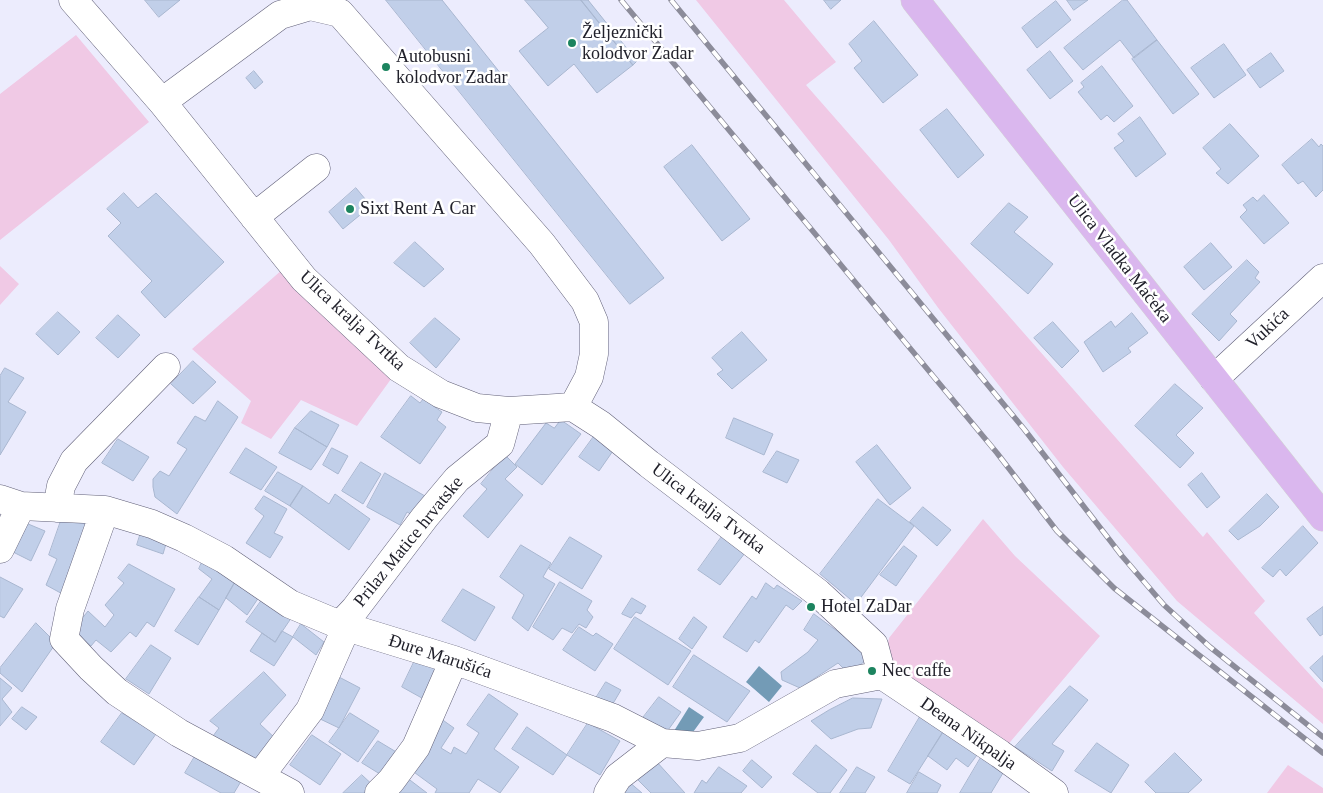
<!DOCTYPE html>
<html>
<head>
<meta charset="utf-8">
<style>
	body { margin:0 }
	canvas { display:block; background:#ececfd }
</style>
</head>
<body>
<canvas width="1323" height="793"></canvas>
<script>
const ctx = document.querySelector('canvas').getContext('2d');
ctx.lineJoin = 'round';
function fill(path, color) { ctx.fillStyle = color; ctx.fill(path, 'evenodd'); }
function strokePath(path, color, width, dash) { ctx.strokeStyle = color; ctx.lineWidth = width; ctx.lineCap = dash ? 'butt' : 'round'; ctx.setLineDash(dash || []); ctx.stroke(path); }
function write(font, color, halo, rows, align = 'center') {
  ctx.font = font + ' Georgia,serif'; ctx.lineWidth = 5; ctx.setLineDash([]); ctx.textBaseline = 'middle'; ctx.strokeStyle = halo; ctx.fillStyle = color; for (const [text, x, y, turn = 0] of rows) {
    ctx.save(); ctx.translate(x, y); ctx.rotate((+turn || 0) * Math.PI / 180); ctx.textAlign = isNaN(turn) ? turn : align; if (halo) ctx.strokeText(text, 0, 0); ctx.fillText(text, 0, 0); ctx.restore();
  }
}
const green = new Path2D(`
	M696 0H784L836 62 806 85 1203 537 1207 532 1265 601 1254 613 1323 689V724L1177 601 1063 467 939 309 889 240Z
	M76 35 149 122 0 240V94Z
	M0 266 19 284 0 305Z
	M283 269 399 368 357 426 301 400 271 439 241 423 251 401 192 349Z
	M983 519 1015 556 1100 636 1000 754 882 675 889 638Z
	M1288 765 1323 788V793H1267Z`);
const water = new Path2D(`
	M759 666 782 686 769 702 746 682Z
	M689 707 704 717 688 739 674 731Z`);
const building = new Path2D(`
	M145 0H180L159 17Z
	M386 0H442L664 278 630 304Z
	M525 0H581L633 65 597 93 574 64 548 86 519 51 548 28Z
	M581 0H588L637 61 633 65Z
	M824 0H841L831 9Z
	M1067 0H1088L1074 10Z
	M1123 0H1127L1157 40 1134 58 1120 40 1083 70 1064 48Z
	M1056 1 1071 20 1037 48 1022 28Z
	M874 21 918 75 883 103 854 68 862 61 849 44Z
	M1157 40 1199 94 1173 114 1132 59Z
	M1224 44 1246 75 1214 98 1191 68Z
	M1050 51 1073 81 1050 99 1027 70Z
	M1271 53 1284 71 1260 88 1247 70Z
	M1102 66 1133 106 1114 122 1107 115 1101 120 1078 92 1084 87 1081 83Z
	M254 71 263 82 255 89 246 78Z
	M947 109 984 155 958 178 920 130Z
	M1140 117 1166 154 1136 177 1114 148 1124 141 1118 134Z
	M1230 124 1259 156 1228 184 1216 173 1221 169 1203 148Z
	M1312 139 1319 147 1321 144 1323 146V190L1316 197 1303 181 1298 184 1282 165Z
	M692 145 750 219 722 241 664 167Z
	M356 188 371 206 343 229 329 212Z
	M124 193 138 208 156 193 224 262 165 318 141 292 152 281 108 236 121 223 107 209Z
	M1264 195 1289 223 1264 244 1240 217 1247 210 1243 205 1253 197 1257 201Z
	M1009 203 1028 217 1014 232 1053 264 1028 294 971 244Z
	M415 242 444 269 424 287 394 263Z
	M1211 243 1232 267 1204 290 1184 267Z
	M1247 260 1259 272 1255 278 1260 282 1230 314 1237 321 1219 341 1192 314Z
	M58 312 80 332 58 355 36 334Z
	M1132 313 1148 333 1128 348 1131 352 1103 372 1084 342 1111 321 1115 327Z
	M118 315 140 335 118 358 96 338Z
	M435 318 460 339 436 368 410 343Z
	M1053 322 1079 351 1062 368 1034 338Z
	M742 332 767 360 732 389 717 374 723 370 712 358Z
	M193 361 216 382 193 404 171 384Z
	M5 368 24 378 8 402 26 412 0 455V376Z
	M1175 384 1203 408 1176 435 1194 453 1180 468 1135 426Z
	M411 396 420 403 423 399 442 412 437 420 446 427 420 464 381 437Z
	M218 401 238 417 177 514 155 497 153 487V479L160 471 169 476 187 449 177 443 195 416 205 421Z
	M311 411 339 425 327 447 295 428Z
	M734 418 773 434 764 455 726 438Z
	M561 420 581 434 542 485 515 464 546 423 554 428Z
	M295 428 327 447 311 470 279 453Z
	M595 435 615 448 599 471 579 457Z
	M118 439 149 457 133 481 102 463Z
	M877 445 911 488 890 505 856 462Z
	M246 448 277 467 261 490 230 473Z
	M332 448 348 456 338 474 323 465Z
	M777 451 799 460 787 483 763 472Z
	M505 455 517 467 505 479 523 495 488 538 463 516 487 489 481 484Z
	M361 462 381 474 363 504 342 491Z
	M278 472 303 486 290 506 265 491Z
	M385 473 425 496 415 516 407 512 400 525 367 507Z
	M1202 473 1220 497 1207 508 1188 485Z
	M303 486 329 504 335 494 370 519 349 550 290 506Z
	M1267 494 1279 507 1260 526 1238 540 1229 531Z
	M264 496 287 509 274 533 283 537 270 558 246 543 264 516 255 509Z
	M878 499 914 526 856 604 820 574Z
	M923 507 951 530 937 546 910 522Z
	M63 515 98 522 68 597 46 585 57 559 49 555Z
	M21 521 45 531 31 561 7 549Z
	M1303 526 1318 543 1286 576 1280 569 1273 577 1262 568Z
	M142 529 168 537 163 554 137 545Z
	M723 535 745 553 720 585 698 570Z
	M570 537 602 556 582 589 549 569Z
	M521 545 551 563 543 577 555 584 528 631 512 618 524 595 500 577Z
	M904 546 917 556 896 586 880 575Z
	M205 555 239 575 219 610 199 597 212 579 199 569Z
	M129 564 175 589 154 627 147 622 136 637 130 632 111 652 96 640 91 646 73 630 88 611 105 627 114 615 105 605 124 583 118 578Z
	M239 575 263 591 247 615 226 598Z
	M0 577 23 589 4 618 0 616Z
	M560 582 592 601 587 610 593 617 586 628 579 624 572 633 562 628 553 640 533 627Z
	M766 583 774 589 777 585 802 601 793 610 786 605 759 643 755 640 747 652 723 637 752 596 756 599Z
	M463 589 495 607 475 641 442 621Z
	M267 593 296 611 275 642 246 622Z
	M199 597 219 610 198 645 175 631Z
	M632 598 646 606 641 614 636 612 631 618 622 614Z
	M1323 607V634L1320 636 1307 619Z
	M814 614 871 656 849 674 838 663 800 688 782 680 781 672 808 652 818 640 804 630Z
	M635 617 691 651 668 685 614 649Z
	M694 617 707 627 692 649 679 639Z
	M36 623 56 643 22 692 0 673V668Z
	M301 624 324 642 316 655 293 637Z
	M579 627 593 636 596 633 613 644 595 671 563 650Z
	M282 631 293 637 274 666 250 651 262 633 275 642Z
	M151 645 171 658 149 694 126 679Z
	M694 655 750 691 727 722 673 687Z
	M1323 656V682L1310 668Z
	M416 658 443 672 429 702 402 687Z
	M264 672 286 695 260 724 277 740 261 764 213 736 219 728 210 721Z
	M339 677 360 688 339 728 316 717Z
	M0 678 12 688 2 699 12 712 0 726Z
	M606 682 621 690 611 707 596 698Z
	M1070 686 1088 700 1052 744 1064 751 1052 771 1015 747Z
	M489 694 518 714 494 749 519 767 500 793 478 779 469 793H435L437 789 407 767 437 716 454 728 441 748 451 754 454 747 466 754 479 733 467 725Z
	M659 697 681 712 666 733 642 719Z
	M853 698 882 699 871 728 858 729 831 739 811 721 829 710Z
	M22 707 37 717 26 730 12 719Z
	M122 713 156 734 134 765 101 742Z
	M350 713 379 731 358 762 329 742Z
	M921 715 945 729 910 784 888 771Z
	M588 723 620 741 600 775 567 755Z
	M527 727 567 755 553 775 512 749Z
	M945 729 980 751 968 767 956 758 947 770 928 756Z
	M312 735 341 754 320 785 290 765Z
	M378 741 403 756 388 779 362 763Z
	M1097 743 1129 765 1111 793 1075 771Z
	M816 745 847 770 830 793H818L793 774Z
	M200 748 246 773 234 793H221L185 773Z
	M1175 753 1202 780 1188 793H1156L1145 782Z
	M983 754 1006 768 991 793H960Z
	M752 760 772 777 762 788 743 771Z
	M656 761 685 793H651L635 777Z
	M719 767 747 786 741 793H694L702 780 706 783Z
	M857 767 875 777 865 793H840Z
	M919 772 941 785 937 793H907Z
	M402 774 427 793H384Z
	M362 775 377 789 372 793H343Z
	M628 781 642 793H618Z`);
const minor = new Path2D(`
	M73 0 162 102 304 279 399 368 441 394 477 408 509 411 573 407 601 425 649 464 818 593 874 645 882 675
	M162 102 280 15 310 6 340 13 542 244 585 301 594 322V354L589 377 573 407
	M254 217 316 168
	M1214 379 1323 278
	M0 499 21 506 105 510 152 524 184 538 224 559 290 604 340 625 454 660 566 701 613 718 662 743 698 746 740 738 835 684 882 675
	M57 508 61 486 74 461 166 367
	M105 510 70 609 64 639 91 668 117 692 179 733 290 793
	M0 549 21 506
	M340 625 355 609 425 517 457 479 500 444 509 411
	M882 675 1000 754 1054 793
	M260 776 310 710 346 628
	M379 793 391 781 416 747 454 660
	M608 793 618 777 662 743`);
const major = new Path2D(`
	M915 0 1323 517`);
const rail = new Path2D(`
	M621 0 997 453 1057 531 1114 588 1323 753
	M671 0 1024 429 1122 556 1164 605 1210 647 1323 737`);
const markers = [
	[572,43,5,"#1c845f"],
	[386,67,5,"#1c845f"],
	[350,209,5,"#1c845f"],
	[811,607,5,"#1c845f"],
	[872,671,5,"#1c845f"]
];
const poiNames = [
	["Željeznički",582,33],
	["kolodvor Zadar",582,54],
	["Autobusni",396,57],
	["kolodvor Zadar",396,78],
	["Sixt Rent A Car",360,209],
	["Hotel ZaDar",821,607],
	["Nec caffe",882,671]
];
const streetNames = [
	["Ulica Vladka Mačeka",1119,259,52],
	["Ulica kralja Tvrtka",352,321,43],
	["Vukića",1268,329,-43],
	["Ulica kralja Tvrtka",708,509,37],
	["Prilaz Matice hrvatske",409,542,-51],
	["Đure Marušića",440,657,18],
	["Deana Nikpalja",968,734,35]
];
fill(green, '#f0c9e5');
fill(water, '#739bb6');
fill(building, '#c1cfe9');
strokePath(building, '#a9b7d0', 1);
strokePath(minor, '#616078', 29);
strokePath(major, '#d3d3d5', 29);
strokePath(minor, '#fff', 28);
strokePath(major, '#dab7ee', 28);
strokePath(rail, '#8c8c9a', 5.5);
strokePath(rail, '#fff', 4, [11]);
for (const [x, y, r, color] of markers) { const dot = new Path2D(); dot.arc(x, y, r, 0, 2 * Math.PI); ctx.fillStyle = color; ctx.fill(dot); strokePath(dot, '#fff', 2); }
write('18px', '#21212b', '#fff', poiNames, 'left');
write('18px', '#21212b', '#fff', streetNames);
</script>
</body>
</html>
